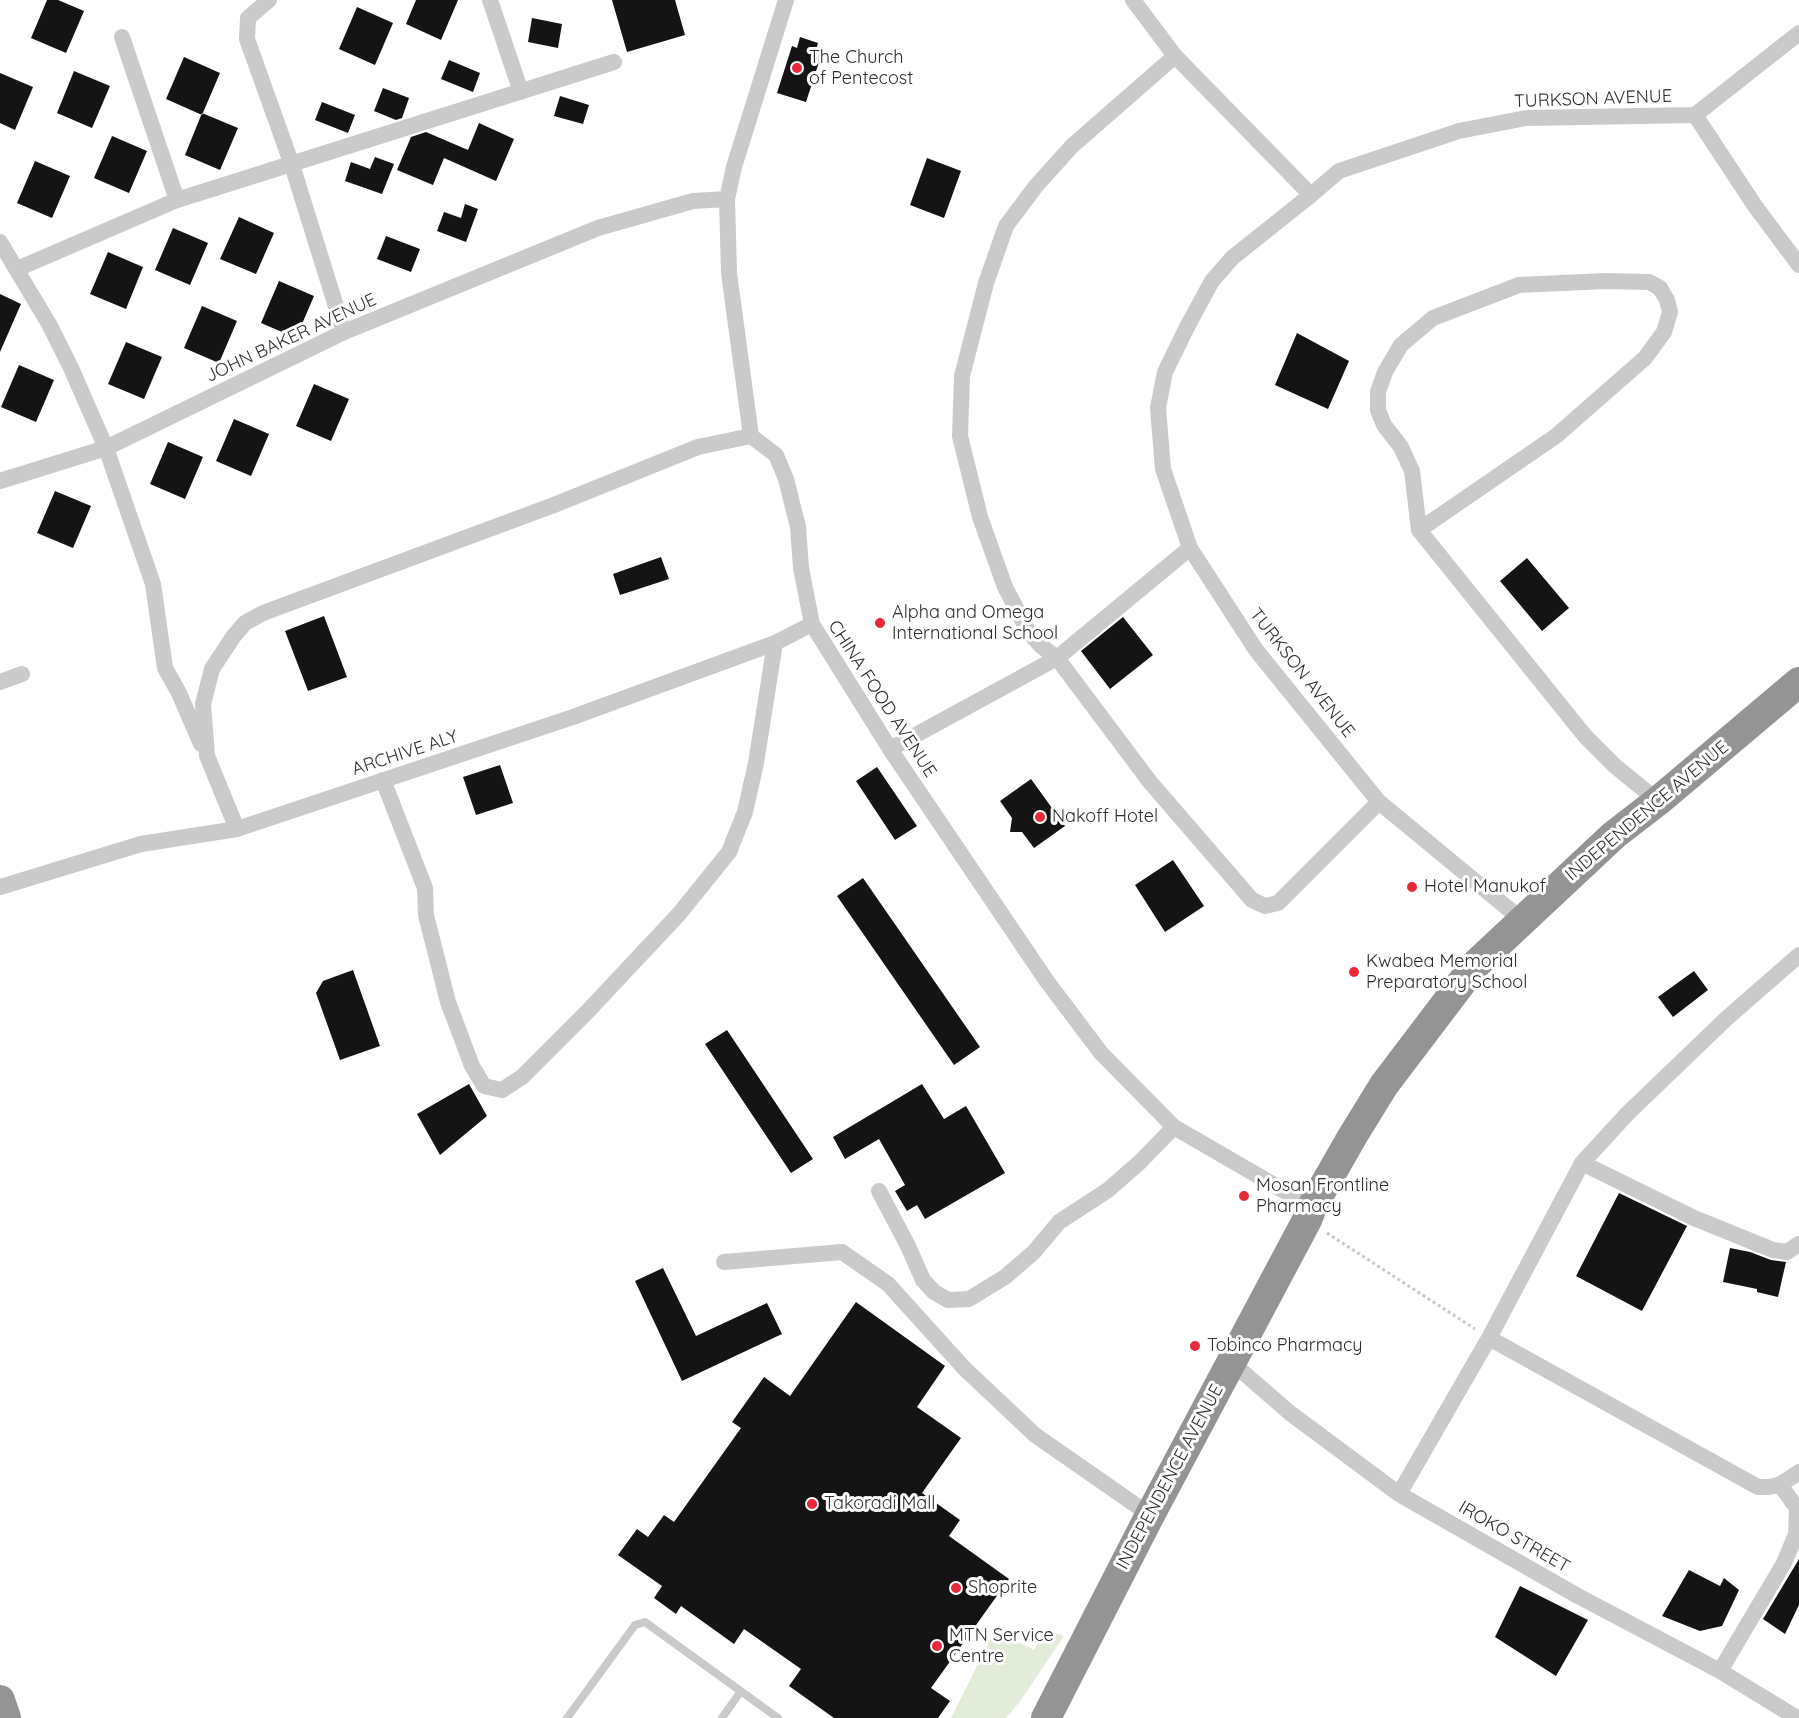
<!DOCTYPE html>
<html>
<head>
<meta charset="utf-8">
<style>
	body { margin:0 }
	canvas { display:block; background:#fff }
</style>
</head>
<body>
<canvas width="1799" height="1718"></canvas>
<script>
const ctx = document.querySelector('canvas').getContext('2d');
ctx.lineJoin = 'round';
function fill(path, color) { ctx.fillStyle = color; ctx.fill(path, 'evenodd'); }
function strokePath(path, color, width, dash) { ctx.strokeStyle = color; ctx.lineWidth = width; ctx.lineCap = dash ? 'butt' : 'round'; ctx.setLineDash(dash || []); ctx.stroke(path); }
function write(font, color, halo, rows, align = 'center') {
  ctx.font = font + ' Quicksand,sans-serif'; ctx.lineWidth = 6; ctx.setLineDash([]); ctx.textBaseline = 'middle'; ctx.strokeStyle = halo; ctx.fillStyle = color; for (const [text, x, y, turn = 0] of rows) {
    ctx.save(); ctx.translate(x, y); ctx.rotate((+turn || 0) * Math.PI / 180); ctx.textAlign = isNaN(turn) ? turn : align; if (halo) ctx.strokeText(text, 0, 0); ctx.fillText(text, 0, 0); ctx.restore();
  }
}
const green = new Path2D(`
	M995 1630 1034 1650 1046 1630 1064 1636 1021 1700 1006 1718H951Z`);
const building = new Path2D(`
	M47 0H58L84 11 66 53 31 38Z
	M416 0H458L441 40 406 24Z
	M612 0H675L685 35 627 52Z
	M357 7 393 23 375 65 339 49Z
	M532 18 562 24 558 48 528 42Z
	M800 37 818 43 815 53 821 56 806 102 777 93 792 46 797 48Z
	M184 57 220 73 202 115 166 99Z
	M449 60 480 73 473 92 441 79Z
	M74 71 110 86 92 128 57 113Z
	M0 73 33 87 15 130 0 123Z
	M383 88 409 98 402 118 396 120 374 111Z
	M560 96 589 105 583 124 554 116Z
	M322 102 355 115 348 133 315 120Z
	M202 113 238 128 220 170 185 155Z
	M479 123 514 139 496 181 444 158 433 185 397 170 411 137 426 132 468 150Z
	M112 136 147 151 129 193 94 178Z
	M375 157 394 164 382 194 345 181 351 162 370 169Z
	M927 158 961 171 944 218 910 205Z
	M35 161 70 176 52 218 17 203Z
	M465 204 478 209 466 242 437 231 444 212 461 218Z
	M239 217 274 233 256 274 220 259Z
	M173 228 208 243 190 285 155 270Z
	M386 236 420 249 411 272 377 259Z
	M108 252 143 267 126 309 90 294Z
	M279 281 314 296 296 338 261 323Z
	M0 294 21 304 0 352Z
	M202 306 237 321 219 363 184 348Z
	M1297 333 1349 361 1328 409 1275 385Z
	M126 342 162 357 144 399 108 384Z
	M19 365 54 380 36 422 1 407Z
	M314 384 349 399 331 441 296 426Z
	M234 419 269 434 251 476 216 461Z
	M168 442 203 457 185 499 150 484Z
	M55 491 91 506 73 548 37 533Z
	M661 557 669 579 620 595 613 574Z
	M1527 558 1569 608 1542 631 1500 581Z
	M324 616 347 677 308 691 285 631Z
	M1123 617 1153 655 1110 689 1081 651Z
	M500 765 513 803 476 815 463 777Z
	M877 767 917 826 895 840 856 781Z
	M1031 779 1065 826 1034 848 1022 832H1010L1012 818 1000 801Z
	M1173 860 1204 906 1165 932 1135 885Z
	M863 878 980 1047 954 1065 837 896Z
	M353 970 380 1046 340 1060 316 993 323 981Z
	M1694 971 1708 990 1673 1017 1658 997Z
	M727 1030 813 1159 791 1173 705 1044Z
	M469 1084 487 1116 440 1155 417 1114Z
	M922 1084 944 1119 966 1106 1005 1173 925 1219 917 1205 907 1211 895 1191 905 1185 879 1139 845 1159 833 1137Z
	M1619 1193 1687 1226 1642 1311 1576 1276Z
	M1730 1248 1750 1252 1771 1260 1786 1262 1778 1297 1757 1292V1289L1723 1282Z
	M663 1268 696 1336 767 1303 782 1334 682 1381 635 1281Z
	M856 1302 945 1366 917 1407 961 1438 922 1493 960 1520 949 1536 1009 1579 931 1688 950 1701 938 1718H834L789 1686 801 1669 744 1629 734 1644 681 1606 676 1614 654 1598 662 1586 618 1555 637 1529 648 1537 664 1515 674 1522 741 1428 732 1422 764 1377 790 1396Z
	M1799 1559V1605L1785 1634 1763 1619Z
	M1689 1570 1720 1586 1724 1578 1739 1590 1722 1626 1700 1631 1662 1616Z
	M1520 1586 1588 1620 1556 1676 1495 1637Z`);
const path = new Path2D(`
	M1327 1233 1475 1329`);
const lane = new Path2D(`
	M567 1718 635 1625 645 1622 778 1718
	M722 1718 741 1691`);
const street = new Path2D(`
	M269 0 248 18 247 39 292 165 344 332
	M490 0 521 92
	M786 0 734 167 727 199 729 273 751 436 776 455 786 479 798 527 801 568 812 624 890 749 1046 980 1101 1053 1174 1127 1312 1207
	M1133 0 1175 56
	M1799 33 1695 115 1755 206 1799 265
	M122 37 177 200
	M1311 195 1175 56 1072 146 1036 186 1006 226 986 283 962 376 960 436 980 517 1005 587 1028 631 1041 646 1057 658 1150 782 1252 900 1265 906 1278 903 1379 802
	M0 242 49 324 71 368 106 448 153 584 165 668 179 693 201 744
	M17 269 177 200 614 62
	M0 481 106 448 344 332 598 228 693 201 727 199
	M1419 530 1556 436 1645 358 1664 332 1670 312 1667 300 1660 288 1649 282 1606 281 1519 285 1433 318 1401 345 1385 372 1378 392V410L1384 425 1401 447 1412 471 1419 530 1585 736 1615 766 1658 801
	M0 682 22 674
	M890 749 1057 658 1190 548
	M383 780 425 888 426 915 448 1002 472 1066 484 1086 502 1090 522 1077 588 1011 679 914 729 852 745 812 756 763 775 643
	M237 829 207 756 203 704 212 669 233 637 245 623 263 613 554 505 698 447 751 436
	M0 887 141 844 237 829 573 717 775 643 812 624
	M1522 920 1379 802 1256 650 1190 548 1163 469 1158 408 1165 372 1187 327 1212 281 1232 258 1311 195 1339 171 1459 131 1526 118 1695 115
	M1582 1163 1694 1218 1773 1250 1787 1252 1799 1244
	M879 1191 908 1246 923 1280 934 1292 948 1300 969 1299 1005 1277 1034 1252 1059 1222 1108 1190 1140 1162 1174 1127
	M724 1262 842 1252 888 1284 964 1368 1035 1435 1150 1515
	M1489 1338 1758 1487C1778 1488 1783 1483 1799 1472
	M1230 1361 1290 1413 1399 1494 1576 1595 1720 1671 1797 1718
	M1399 1494 1489 1338 1582 1163 1628 1113 1727 1018 1799 955
	M1720 1671 1784 1563 1796 1534 1797 1508 1780 1485`);
const highway = new Path2D(`
	M0 1700 6 1718
	M1046 1718 1150 1515 1307 1220 1312 1207 1352 1137 1384 1085 1475 965 1614 835 1658 801 1799 682`);
const markers = [
	[797,68,6,"#e92939"],
	[880,623,6,"#e92939"],
	[1040,817,6,"#e92939"],
	[1412,887,6,"#e92939"],
	[1354,972,6,"#e92939"],
	[1244,1196,6,"#e92939"],
	[1195,1346,6,"#e92939"],
	[812,1504,6,"#e92939"],
	[956,1588,6,"#e92939"],
	[937,1646,6,"#e92939"]
];
const poiNames = [
	["The Church",809,58],
	["of Pentecost",809,79],
	["Alpha and Omega",892,613],
	["International School",892,634],
	["Nakoff Hotel",1052,817],
	["Hotel Manukof",1424,887],
	["Kwabea Memorial",1366,962],
	["Preparatory School",1366,983],
	["Mosan Frontline",1256,1186],
	["Pharmacy",1256,1207],
	["Tobinco Pharmacy",1207,1346],
	["Takoradi Mall",824,1504],
	["Shoprite",968,1588],
	["MTN Service",949,1636],
	["Centre",949,1657]
];
const streetNames = [
	["TURKSON AVENUE",1593,99,-2],
	["JOHN BAKER AVENUE",291,338,-25],
	["TURKSON AVENUE",1302,673,52],
	["CHINA FOOD AVENUE",882,699,57],
	["ARCHIVE ALY",405,753,-18],
	["INDEPENDENCE AVENUE",1647,811,-40],
	["INDEPENDENCE AVENUE",1170,1477,-62],
	["IROKO STREET",1514,1537,30]
];
fill(green, '#e3ebd9');
fill(building, '#141414');
strokePath(path, '#cacaca', 3, [3, 3]);
strokePath(lane, '#cacaca', 8);
strokePath(street, '#cacaca', 16);
strokePath(highway, '#949494', 30);
for (const [x, y, r, color] of markers) { const dot = new Path2D(); dot.arc(x, y, r, 0, 2 * Math.PI); ctx.fillStyle = color; ctx.fill(dot); strokePath(dot, '#fff', 2); }
write('18px', '#2d2d2d', '#fff', poiNames, 'left');
write('18px', '#2d2d2d', '#fff', streetNames);
</script>
</body>
</html>
